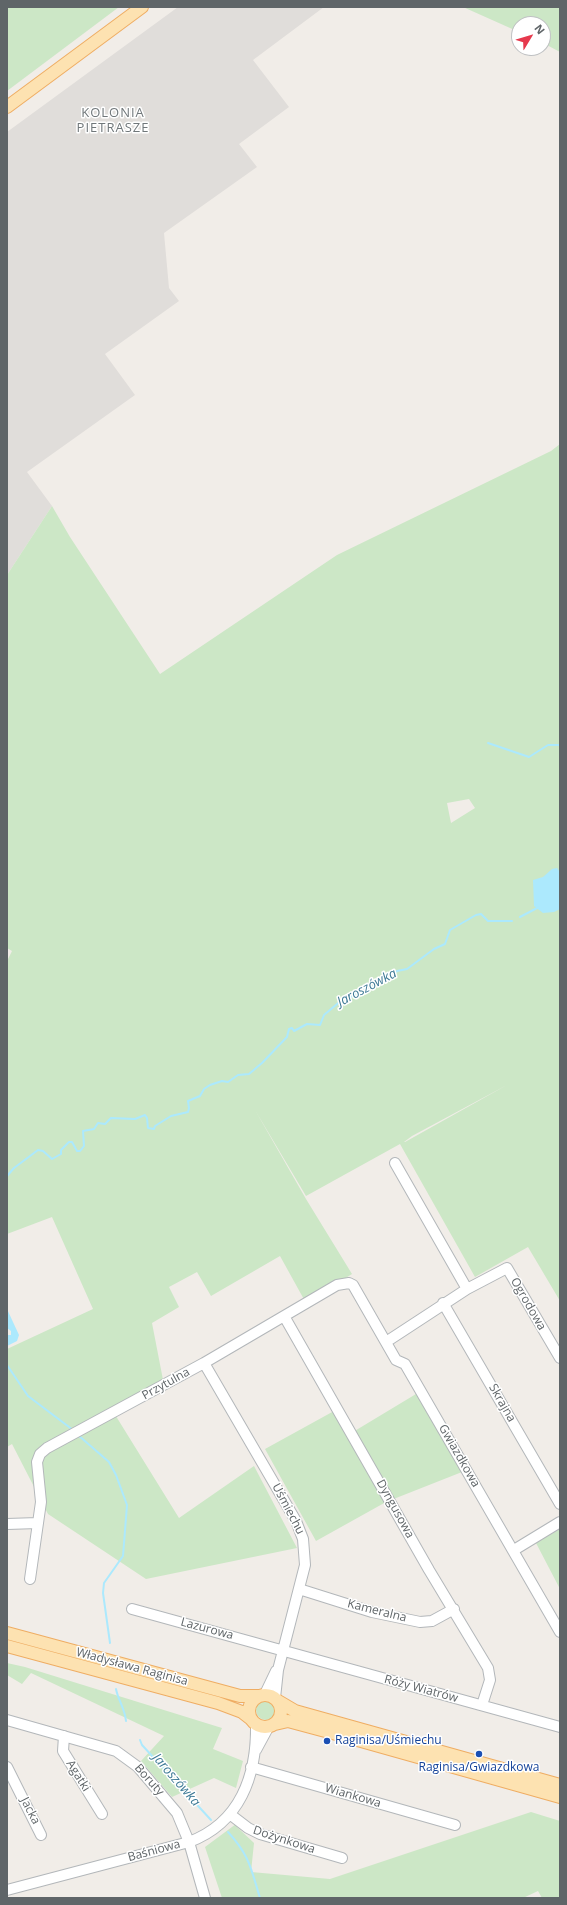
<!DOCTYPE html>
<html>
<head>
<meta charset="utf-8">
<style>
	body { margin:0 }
	#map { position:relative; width:567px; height:1905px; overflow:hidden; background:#f1ede8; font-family:"Open Sans",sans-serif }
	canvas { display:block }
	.frame { position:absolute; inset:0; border:8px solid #5f6568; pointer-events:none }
	.north { position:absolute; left:511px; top:16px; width:40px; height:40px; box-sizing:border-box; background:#fff; border:1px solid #bfc1c3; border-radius:50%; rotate:52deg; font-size:11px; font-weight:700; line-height:16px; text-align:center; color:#5f6568 }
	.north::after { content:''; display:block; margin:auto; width:14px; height:18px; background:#e6394d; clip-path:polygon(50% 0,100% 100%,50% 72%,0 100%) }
</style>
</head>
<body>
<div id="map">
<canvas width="567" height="1905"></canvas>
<div class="frame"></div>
<div class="north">N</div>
</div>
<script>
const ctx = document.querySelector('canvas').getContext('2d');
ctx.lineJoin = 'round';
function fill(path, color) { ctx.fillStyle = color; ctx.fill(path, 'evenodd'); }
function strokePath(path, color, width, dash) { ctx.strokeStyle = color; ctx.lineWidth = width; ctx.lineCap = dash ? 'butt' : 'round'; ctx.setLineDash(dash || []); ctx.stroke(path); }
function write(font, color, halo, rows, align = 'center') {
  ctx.font = font + ' "Open Sans",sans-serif'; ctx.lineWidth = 3; ctx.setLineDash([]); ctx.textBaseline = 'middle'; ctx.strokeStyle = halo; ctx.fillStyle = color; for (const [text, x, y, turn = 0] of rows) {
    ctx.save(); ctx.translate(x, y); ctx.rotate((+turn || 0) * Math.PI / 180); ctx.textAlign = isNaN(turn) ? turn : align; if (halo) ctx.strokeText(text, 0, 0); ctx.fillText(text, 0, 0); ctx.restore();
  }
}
const industrial = new Path2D(`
	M178 7H324L253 60 289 107 239 144 257 167 164 233 169 288 179 301 105 354 135 395 27 472 52 506 7 575V132Z`);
const green = new Path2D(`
	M7 7H119L7 91Z
	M463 7H560V52L543 43V24H519V32Z
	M560 444V1301L528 1247 475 1277 400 1144 306 1196 255 1110 306 1199 352 1274 306 1303 280 1256 211 1296 197 1272 169 1287 179 1307 152 1323 164 1385 114 1413 179 1518 254 1466 297 1548 146 1579 48 1514 12 1444 7 1447V1349L93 1309 52 1217 7 1234V961L12 951 7 948V575L52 506 70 537 160 674 337 555 551 451ZM469 799 475 808 451 823 447 803ZM507 1085 405 1142H404L412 1136Z
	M416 1394 462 1472 386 1502 316 1541 265 1449 334 1411 348 1435Z
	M560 1529V1589L536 1543Z
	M7 1663 25 1667 222 1728 213 1749 243 1761 236 1788 214 1778 172 1797 141 1761 164 1736 31 1673 22 1684 7 1675Z
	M256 1710a10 10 0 1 1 20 0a10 10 0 1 1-20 0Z
	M531 1812 560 1821V1898H542L538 1891 523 1898H222L205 1847 236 1824 237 1827 254 1843 251 1872 330 1879Z`);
const water = new Path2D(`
	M557 868 560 872V909L554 912 543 913 534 906 533 880 543 877 552 869Z
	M7 1309 19 1335 17 1341 7 1346V1335H11V1331L7 1328Z`);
const stream = new Path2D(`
	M488 743 529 757 548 745H560
	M520 917 539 907
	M7 1176 14 1168 38 1150 43 1151 52 1159 61 1154V1150L69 1142H72L77 1151H80L84 1146 83 1131 94 1129 98 1123 105 1124 111 1118 135 1119 145 1115 147 1118 148 1128 154 1129 155 1126 171 1116 188 1112 189 1108 188 1101 200 1096 204 1089 210 1085 222 1081 228 1082 238 1075 249 1074 262 1063 287 1037 289 1029 292 1028 294 1031 307 1024 320 1025 324 1015 343 999 351 997 362 989 372 987 387 980 397 971 407 969 434 949 445 944 450 930 476 915 481 914 488 921H512
	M7 1365 28 1396 73 1430
	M78 1435 109 1462 116 1475 127 1505 123 1556 104 1583 103 1593 110 1643
	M116 1689C118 1700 125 1709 126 1721
	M140 1740 142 1745 211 1820
	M228 1832C250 1856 251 1869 260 1898`);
const minor = new Path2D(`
	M467 1289 507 1268 560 1358
	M443 1303 560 1504
	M284 1316 429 1570 488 1668 490 1680 482 1705
	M386 1342 467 1289 395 1163
	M204 1363 296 1521 303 1539 305 1565 278 1670 275 1698
	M38 1523 41 1502 37 1462 40 1454 47 1448 204 1363 337 1285 349 1283 353 1285 396 1360 405 1364 560 1632
	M7 1524 38 1523 30 1579
	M514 1550 560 1522
	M299 1589 372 1612 420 1622 432 1621 454 1609
	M132 1609 560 1727
	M265 1694 276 1671
	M7 1720 116 1751 138 1767 177 1813 189 1842 205 1898
	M64 1736 63 1751 102 1814
	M256 1750 269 1726
	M7 1767 41 1835
	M251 1767 455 1825
	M231 1815 248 1828 260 1834 342 1858
	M7 1890 189 1842C240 1823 257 1776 256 1724`);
const major = new Path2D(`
	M7 107 142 7
	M7 1633 240 1696H258
	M7 1646 218 1703 242 1712 251 1719
	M249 1711a16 16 0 1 1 32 0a16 16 0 1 1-32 0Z
	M278 1701 295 1711 560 1785
	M275 1724 288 1721 329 1732 560 1797`);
const markers = [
	[327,1741,4,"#1a4fb4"],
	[479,1754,4,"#1a4fb4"]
];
const streetNames = [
	["Ogrodowa",528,1304,60],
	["Przytulna",166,1384,-29],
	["Skrajna",502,1403,60],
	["Gwiazdkowa",459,1456,60],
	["Uśmiechu",288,1509,62],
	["Dyngusowa",395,1509,61],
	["Kameralna",377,1611,14],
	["Lazurowa",207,1629,15],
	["Władysława Raginisa",132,1667,15],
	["Róży Wiatrów",421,1689,15],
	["Agatki",78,1776,58],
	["Boruty",149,1780,48],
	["Wiankowa",353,1796,16],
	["Jacka",30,1811,63],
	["Dożynkowa",284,1840,18],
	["Baśniowa",154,1851,-15]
];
const transitNames = [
	["Raginisa/Uśmiechu",335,1741],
	["Raginisa/Gwiazdkowa",479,1768,"center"]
];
const neighbourhoodNames = [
	["KOLONIA",113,113],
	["PIETRASZE",113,128]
];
const waterNames = [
	["Jaroszówka",367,988,-28],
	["Jaroszówka",176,1780,49]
];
fill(industrial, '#e0ddda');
fill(green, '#cce7c6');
fill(water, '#ace9fd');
strokePath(stream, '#ace9fd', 2);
strokePath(minor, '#b3b7ba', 12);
strokePath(major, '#efad63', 14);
strokePath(minor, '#fff', 10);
strokePath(major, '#fde2b1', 12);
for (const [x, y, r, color] of markers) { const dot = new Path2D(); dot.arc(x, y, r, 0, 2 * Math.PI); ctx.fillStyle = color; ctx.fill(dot); strokePath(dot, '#fff', 1.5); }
write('12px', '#5f6568', '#fff', streetNames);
write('12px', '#164399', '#fff', transitNames, 'left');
ctx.letterSpacing = '1px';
write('13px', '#70777a', '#fff', neighbourhoodNames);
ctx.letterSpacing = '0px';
write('italic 13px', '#3e7a96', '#fff', waterNames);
</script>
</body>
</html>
